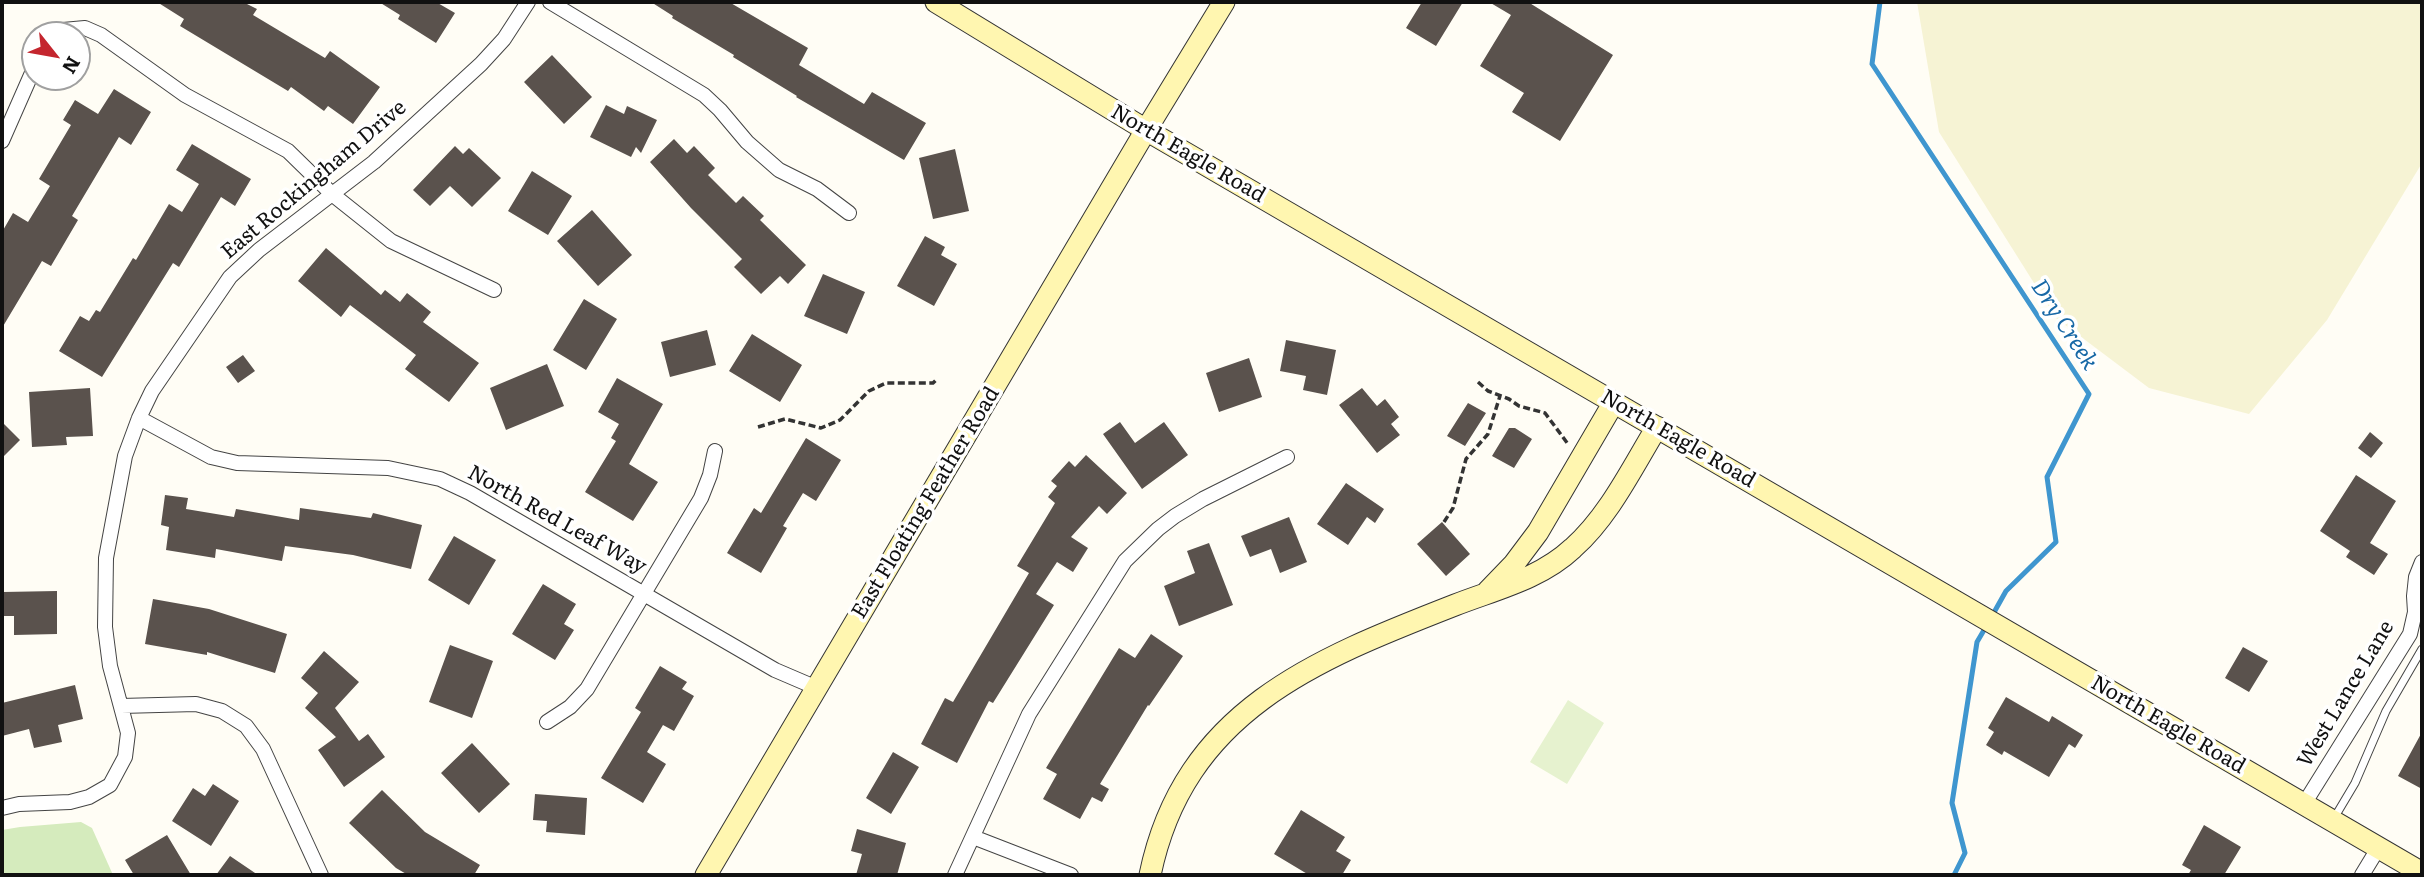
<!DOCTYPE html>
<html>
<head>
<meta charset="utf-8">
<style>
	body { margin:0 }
	#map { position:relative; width:2424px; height:877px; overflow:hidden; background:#fffdf5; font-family:Literata,serif }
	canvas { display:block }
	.frame { position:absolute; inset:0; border:4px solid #111; pointer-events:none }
	.north { position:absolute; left:21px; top:21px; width:70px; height:70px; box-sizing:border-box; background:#fff; border:2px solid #a0a0a0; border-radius:50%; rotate:121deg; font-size:19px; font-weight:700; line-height:28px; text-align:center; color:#111 }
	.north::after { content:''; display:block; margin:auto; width:24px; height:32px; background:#c4262e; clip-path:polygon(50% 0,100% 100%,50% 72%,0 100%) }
</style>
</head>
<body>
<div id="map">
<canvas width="2424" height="877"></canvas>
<div class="frame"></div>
<div class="north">N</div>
</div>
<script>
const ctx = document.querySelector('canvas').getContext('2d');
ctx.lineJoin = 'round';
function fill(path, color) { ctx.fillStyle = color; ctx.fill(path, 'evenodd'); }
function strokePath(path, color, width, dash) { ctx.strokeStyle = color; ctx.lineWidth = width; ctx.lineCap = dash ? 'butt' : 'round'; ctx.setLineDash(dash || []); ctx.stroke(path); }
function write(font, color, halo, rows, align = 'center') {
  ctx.font = font + ' Literata,serif'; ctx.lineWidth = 7; ctx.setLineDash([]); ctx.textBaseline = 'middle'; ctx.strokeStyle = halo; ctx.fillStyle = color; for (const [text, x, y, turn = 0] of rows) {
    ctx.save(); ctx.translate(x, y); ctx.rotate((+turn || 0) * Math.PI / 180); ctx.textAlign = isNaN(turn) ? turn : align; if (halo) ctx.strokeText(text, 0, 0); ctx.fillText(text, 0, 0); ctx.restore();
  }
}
const farmland = new Path2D(`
	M1917 2H2422V163L2327 320 2249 414 2149 388 2056 318 1939 132Z`);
const green = new Path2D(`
	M81 822 92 828 113 875H2V830L20 827Z`);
const pitch = new Path2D(`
	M1568 700 1604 723 1567 784 1530 762Z`);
const stream = new Path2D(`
	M1880 2 1872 64 2089 394 2047 477 2056 542 2006 591 1992 616
	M1954 875 1965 853 1952 803 1977 642 1987 625`);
const building = new Path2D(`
	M157 2H243L257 9 253 15 325 58 330 51 380 87 353 124 328 106 324 111 291 87 288 91 180 26 184 19Z
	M379 2H436L455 13 436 43 398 19 400 15Z
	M651 2H729L808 48 799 65 864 104 872 92 926 123 904 160 796 97 797 96 733 57 734 55 672 18 673 16Z
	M1422 2H1463L1436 46 1406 28Z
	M1489 2H1528L1613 55 1560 141 1512 112 1524 93 1480 66 1511 15Z
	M552 55 592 97 564 124 524 82Z
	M114 89 151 112 131 145 119 137 72 216 78 220 51 266 42 261 2 328V232L13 213 28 222 50 186 39 179 71 125 63 120 75 100 98 114Z
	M606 105 624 114 627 106 657 120 641 153 636 147 631 157 590 137Z
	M674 139 687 153 694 146 715 168 708 175 736 203 743 196 764 216 760 220 806 265 788 284 780 276 761 294 734 267 742 259 691 208 650 162Z
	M192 144 251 179 235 206 221 197 179 267 173 263 102 377 59 351 80 316 89 321 96 310 100 312 133 258 136 260 169 204 182 212 199 184 176 170Z
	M455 146 463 154 469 148 501 178 472 207 450 186 430 206 413 190Z
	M955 149 969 211 933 219 919 158Z
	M532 171 572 196 548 235 508 211Z
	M592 210 632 255 598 286 557 241Z
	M925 236 945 247 941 255 957 264 934 306 897 286Z
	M326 248 381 295 385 290 400 302 407 293 431 312 423 322 479 363 449 402 405 369 416 355 350 305 341 317 298 281Z
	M823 274 865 292 847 334 804 316Z
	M584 299 617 319 586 370 553 350Z
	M707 330 716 365 670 377 661 342Z
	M752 334 802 365 780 402 729 371Z
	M1286 340 1336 350 1327 395 1303 390 1306 376 1280 371Z
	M243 355 255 371 238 383 226 367Z
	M1249 358 1262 397 1219 412 1206 373Z
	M547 364 564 406 506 430 490 388Z
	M617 378 663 404 629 464 658 482 633 521 585 492 616 441 611 438 619 424 598 412Z
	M90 388 93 436 66 437 67 445 32 447 29 392Z
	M1362 388 1377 406 1385 399 1399 417 1391 424 1400 435 1377 453 1339 405Z
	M1468 403 1486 413 1465 446 1447 436Z
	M2 422 20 440 2 458Z
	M1120 422 1135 443 1164 422 1188 455 1142 489 1103 434Z
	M1509 428H1515L1532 439 1514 468 1492 456Z
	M2370 432 2383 443 2371 458 2358 448Z
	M806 438 841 460 816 501 803 493 783 526 787 528 761 573 727 553 754 508 761 513Z
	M1086 455 1127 493 1107 514 1099 506 1071 537 1088 548 1073 572 1057 562 1036 594 1054 605 993 703 989 701 957 763 921 744 945 698 953 702 1029 573 1017 566 1055 503 1048 497 1057 486 1051 481 1069 461 1075 467Z
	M2356 475 2396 501 2370 543 2388 554 2374 575 2346 557 2350 551 2320 531Z
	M1346 483 1384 509 1375 523 1367 517 1348 545 1317 524Z
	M165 495 188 498 186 509 234 517 236 509 299 520 300 508 371 518 373 513 422 525 411 569 353 555 285 546 282 561 216 549 215 558 166 550 169 527 161 525Z
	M1289 517 1307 562 1280 573 1271 549 1250 557 1241 536Z
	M1442 522 1470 554 1446 576 1417 544Z
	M454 536 496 560 469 605 428 580Z
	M1209 543 1233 605 1179 626 1164 586 1195 573 1187 551Z
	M543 584 576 604 564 624 574 630 555 660 512 634Z
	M57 591V634L14 635V616H3V592Z
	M153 599 209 609 287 634 275 673 207 652V655L145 644Z
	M1151 634 1183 656 1149 706 1148 705 1100 784 1109 789 1102 802 1092 797 1080 819 1043 799 1057 774 1046 768 1119 648 1135 658Z
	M450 645 493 661 472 718 429 702Z
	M2243 647 2268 661 2249 692 2225 678Z
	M324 651 359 682 335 708 359 741 368 734 385 757 344 787 318 750 336 737 305 708 318 693 301 678Z
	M660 666 687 682 682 689 694 696 674 731 663 725 647 752 666 764 643 803 601 778 641 712 635 708Z
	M75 685 83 719 58 725 62 742 34 748 29 729 2 736V703Z
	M2006 697 2049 722 2052 716 2083 735 2075 748 2069 744 2049 777 2004 751 2002 755 1986 745 1994 732 1988 728Z
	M2422 732V789L2398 776Z
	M472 743 510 784 479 813 441 773Z
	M893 752 919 767 891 814 866 798Z
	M213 784 239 801 211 846 172 821 193 788 205 796Z
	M382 790 425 832 480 865 474 875H408L396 868 349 823Z
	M535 794 587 798 585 835 546 832 547 821 533 820Z
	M1301 810 1345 837 1336 851 1351 860 1342 875H1309L1274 854Z
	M2204 825 2241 847 2224 875H2188L2191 870 2182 865Z
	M857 829 906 843 897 875H856L862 854 851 851Z
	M167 835 191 875H134L125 860Z
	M230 856 258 875H216Z`);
const path = new Path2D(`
	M1478 382 1488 391 1509 399 1519 406 1545 413 1568 444
	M758 427 785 419 821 428 840 420 869 391 886 383H933L936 380
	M1444 522 1453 508 1466 459 1488 434 1500 396`);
const lane = new Path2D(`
	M2333 820 2355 783 2386 711 2422 649`);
const street = new Path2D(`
	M550 2 704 95 720 110 747 142 779 170 817 189 849 213
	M54 35 63 30 85 28 101 35 185 95 288 151 332 194 391 241 494 290
	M2 141 35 66
	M139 418 211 457 237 463 388 468 440 479 470 493 775 670 817 688
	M121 706 196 704 222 711 246 726 263 749 321 875
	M547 722 570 707 587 689 701 498 710 475 715 451
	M2304 804 2410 634 2415 612 2414 596 2416 577 2422 562
	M2 808 19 804 70 802 89 797 110 785 125 757 128 733 110 666 105 627 106 558 125 456 139 418 152 391 230 277 259 250 374 162 481 64 504 39 528 2
	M973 837 1071 875
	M955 875 1029 714 1125 561 1158 529 1175 516 1203 499 1287 457
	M2362 875 2379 847`);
const secondary = new Path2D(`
	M936 2 1146 130 2422 873
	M1488 591 1514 564 1538 532 1614 402
	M706 875 1146 130 1224 2
	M1150 875C1184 711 1314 660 1455 605 1496 589 1540 579 1573 548 1609 516 1632 468 1657 427`);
const streetNames = [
	["North Eagle Road",1188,154,30],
	["East Rockingham Drive",314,180,-40],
	["North Eagle Road",1678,439,30],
	["East Floating Feather Road",926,503,-59],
	["North Red Leaf Way",557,520,29],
	["West Lance Lane",2346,694,-59],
	["North Eagle Road",2168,725,30]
];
const waterNames = [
	["Dry Creek",2064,325,57]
];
fill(farmland, '#f6f3d4');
fill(green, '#d5ebbd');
fill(pitch, '#e6f2cf');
strokePath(stream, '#3f96cf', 5);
fill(building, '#5a524d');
strokePath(lane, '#444', 9);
strokePath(street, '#444', 16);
strokePath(secondary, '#333', 23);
strokePath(path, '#333', 3.5, [7, 3.5]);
strokePath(lane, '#fff', 7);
strokePath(street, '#fff', 14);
strokePath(secondary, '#fff6b0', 21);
write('21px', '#111', '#fff', streetNames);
write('italic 23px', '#1768a6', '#fff', waterNames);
</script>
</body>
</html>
